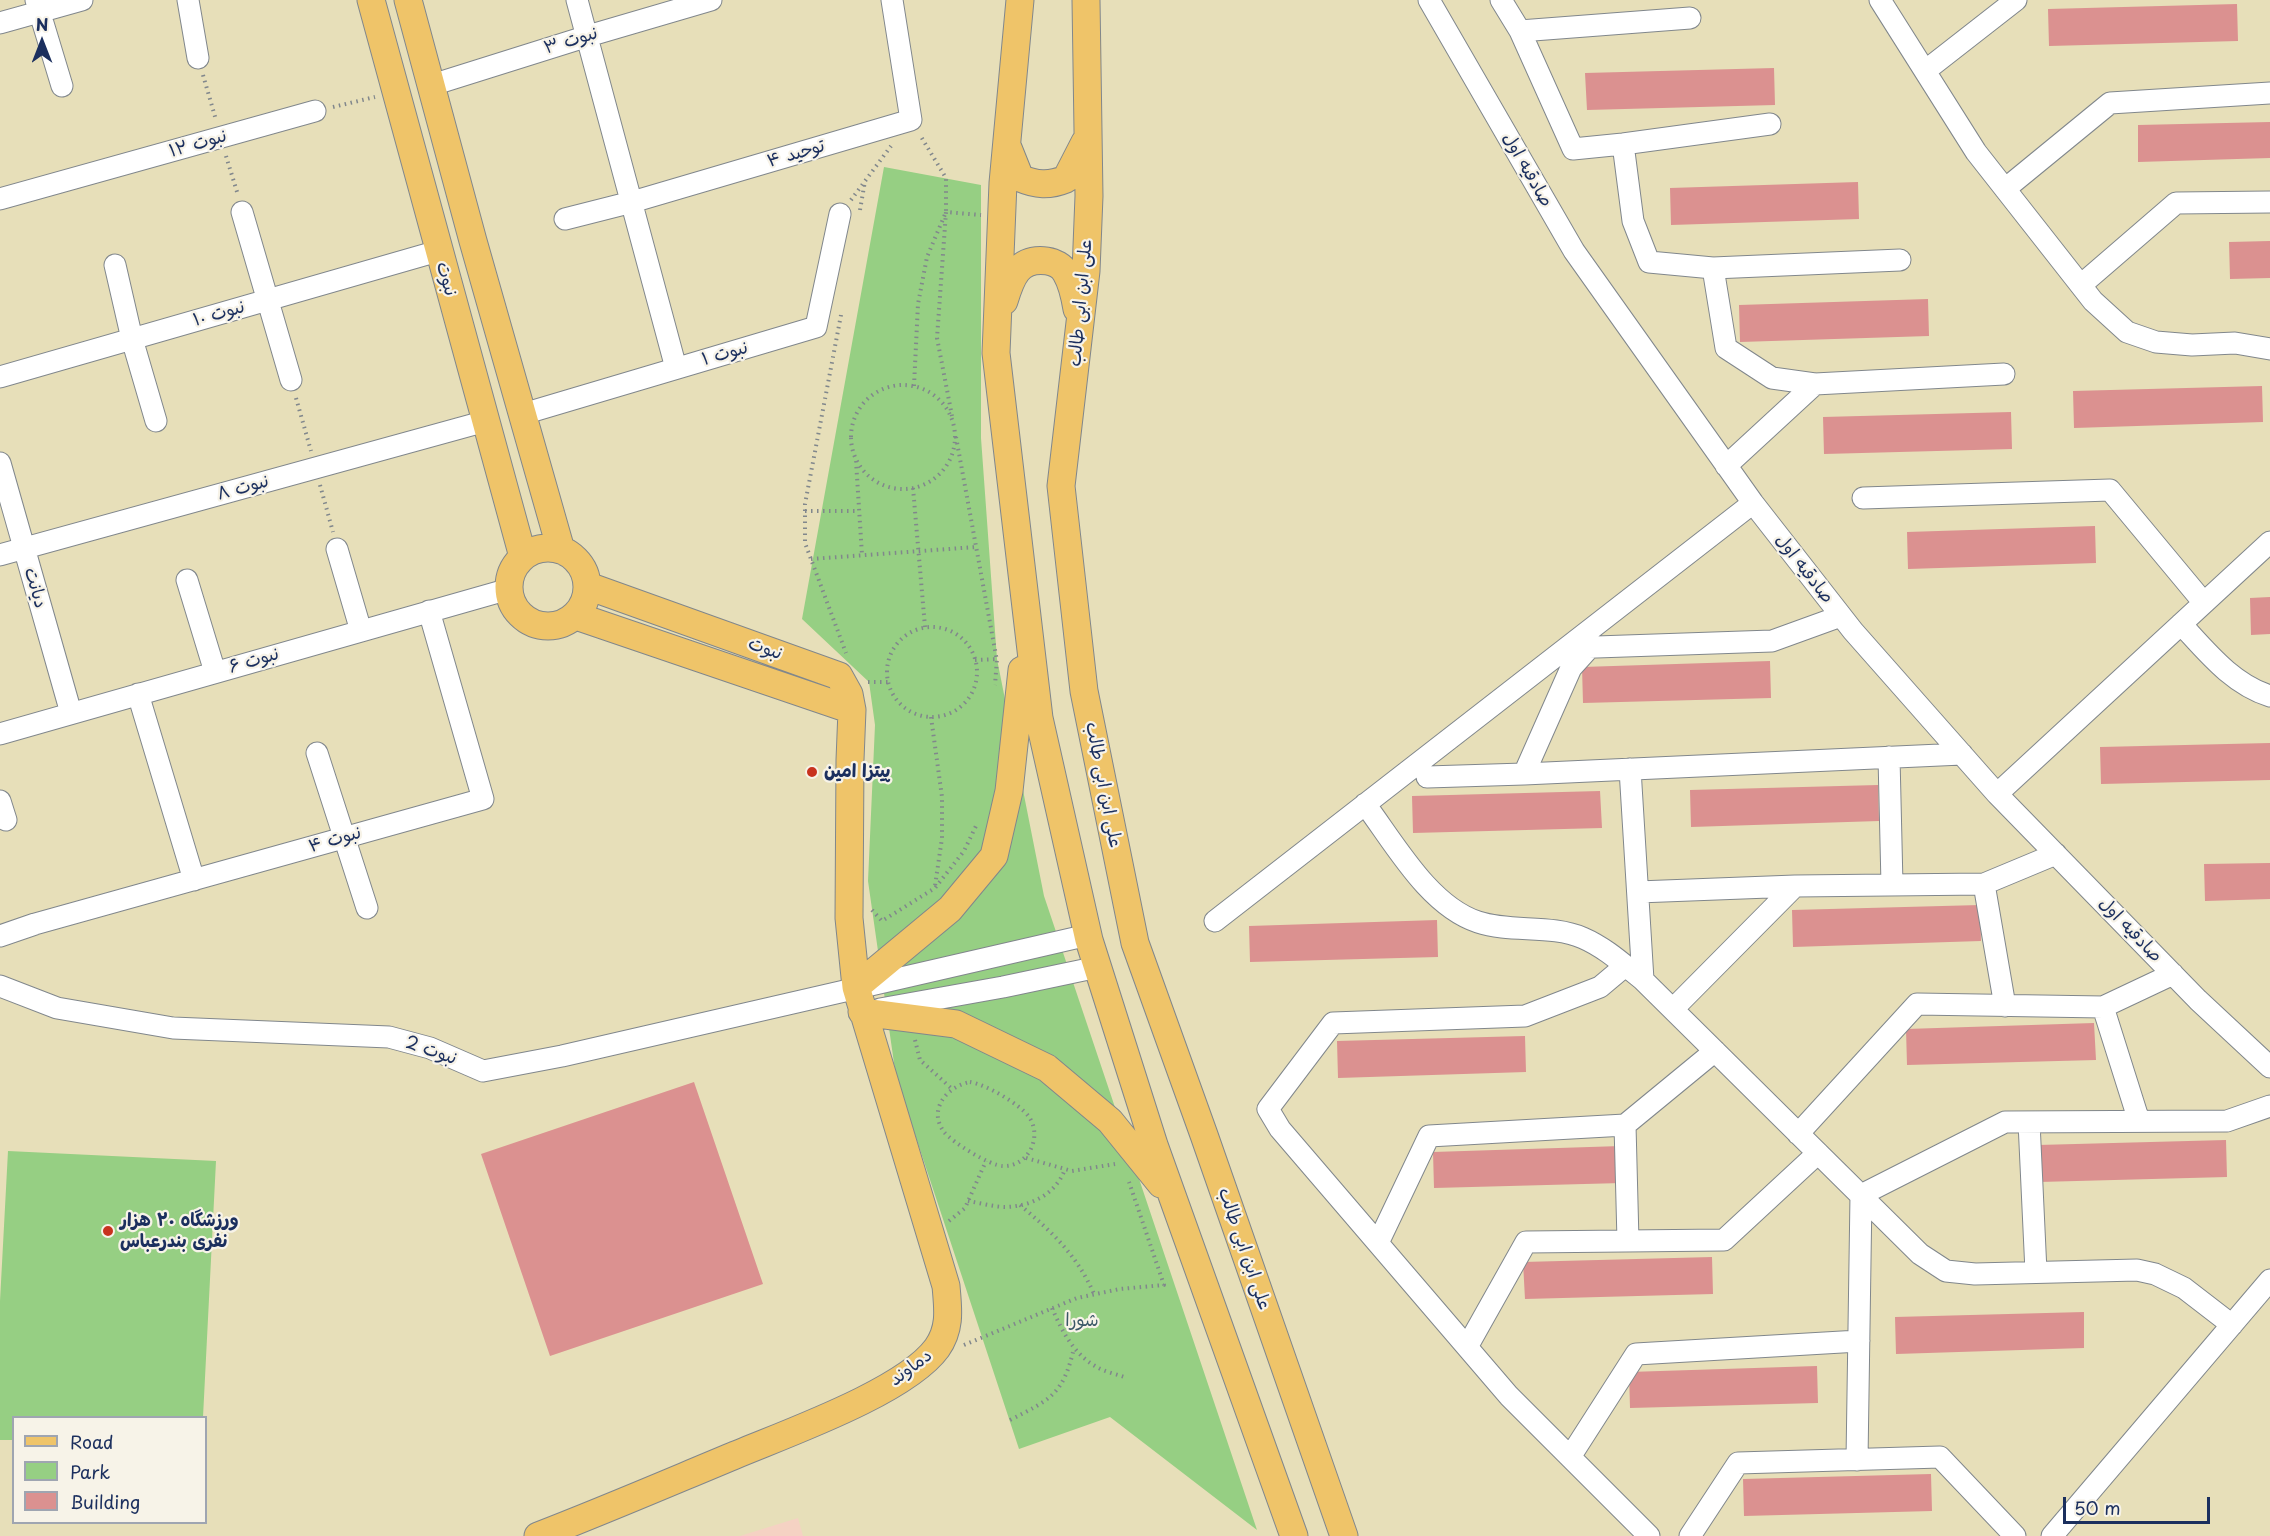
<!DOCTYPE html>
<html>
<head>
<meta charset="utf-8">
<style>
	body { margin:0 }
	#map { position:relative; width:2270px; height:1536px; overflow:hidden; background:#e7dfb9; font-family:"Playpen Sans",sans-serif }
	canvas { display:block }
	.legend { position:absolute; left:12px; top:1416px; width:195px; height:108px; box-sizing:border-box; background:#f7f3e8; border:2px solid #9fa5b1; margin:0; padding:8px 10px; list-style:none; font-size:18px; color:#1b2f5e }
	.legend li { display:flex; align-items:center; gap:12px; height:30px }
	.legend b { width:30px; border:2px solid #9fa5b1 }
	.north { position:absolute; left:12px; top:12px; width:60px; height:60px; -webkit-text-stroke:4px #f7f3e8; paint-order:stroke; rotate:0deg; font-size:16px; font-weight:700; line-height:24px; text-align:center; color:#1b2f5e }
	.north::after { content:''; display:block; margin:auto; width:21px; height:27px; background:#1b2f5e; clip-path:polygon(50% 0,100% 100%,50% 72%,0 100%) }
	.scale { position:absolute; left:2063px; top:1497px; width:147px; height:27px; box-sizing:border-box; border:3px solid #1b2f5e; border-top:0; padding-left:8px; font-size:18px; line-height:21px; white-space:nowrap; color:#1b2f5e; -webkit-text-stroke:4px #f7f3e8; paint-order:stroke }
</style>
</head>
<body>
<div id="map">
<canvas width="2270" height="1536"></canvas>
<ul class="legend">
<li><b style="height:8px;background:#efc469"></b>Road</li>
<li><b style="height:16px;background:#96cf83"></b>Park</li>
<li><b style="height:16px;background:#db9190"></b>Building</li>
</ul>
<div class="north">N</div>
<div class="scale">50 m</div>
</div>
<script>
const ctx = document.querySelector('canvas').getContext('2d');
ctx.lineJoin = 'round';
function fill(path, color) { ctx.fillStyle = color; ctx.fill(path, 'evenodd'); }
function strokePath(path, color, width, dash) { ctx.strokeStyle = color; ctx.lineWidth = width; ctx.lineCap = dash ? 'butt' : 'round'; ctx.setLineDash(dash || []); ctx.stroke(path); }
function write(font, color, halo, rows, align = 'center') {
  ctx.font = font + ' "Playpen Sans","Playpen Sans Arabic",sans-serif'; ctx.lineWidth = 4.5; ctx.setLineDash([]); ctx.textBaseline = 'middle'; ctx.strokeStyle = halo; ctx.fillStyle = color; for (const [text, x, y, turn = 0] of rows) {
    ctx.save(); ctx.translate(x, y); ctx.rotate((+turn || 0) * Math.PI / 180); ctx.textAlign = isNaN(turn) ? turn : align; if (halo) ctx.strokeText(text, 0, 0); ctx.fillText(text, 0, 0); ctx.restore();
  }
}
const built = new Path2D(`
	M798 1518 803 1536H740Z`);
const green = new Path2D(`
	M884 167 981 185V438L997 659 1044 896 1257 1530 1110 1417 1019 1449 896 1077 868 881 875 725 869 682 802 619Z
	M8 1151 216 1161 203 1417 14 1418 13 1440H0V1301Z`);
const building = new Path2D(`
	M2237 4 2238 41 2049 46 2048 9Z
	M1774 68 1775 105 1587 110 1585 73Z
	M2270 122V158L2138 162V125Z
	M1858 182 1859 219 1671 225 1670 188Z
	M2270 241V278L2230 279 2229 242Z
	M1928 299 1929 336 1740 342 1739 305Z
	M2262 386 2263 422 2074 428 2073 391Z
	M2011 412 2012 449 1824 454 1823 417Z
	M2095 526 2096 563 1908 569 1907 532Z
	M2270 597V634L2251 635 2250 598Z
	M1770 661 1771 698 1583 703 1582 667Z
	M2270 743V780L2101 784 2100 747Z
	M1878 785 1879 821 1691 827 1690 790Z
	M1600 791 1602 828 1413 833 1412 796Z
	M2270 863V899L2205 901 2204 864Z
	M1980 905 1981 941 1793 947 1792 910Z
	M1437 920 1438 957 1250 962 1249 926Z
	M2094 1023 2096 1060 1907 1065 1906 1029Z
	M1525 1036 1526 1072 1338 1078 1337 1041Z
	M694 1082 763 1284 550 1356 481 1154Z
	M2226 1140 2227 1177 2039 1182 2038 1145Z
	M1621 1146 1622 1183 1434 1188 1433 1152Z
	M1712 1257 1713 1294 1525 1299 1523 1262Z
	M2084 1312V1348L1896 1354 1895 1317Z
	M1817 1366 1818 1403 1630 1408 1629 1372Z
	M1931 1474 1932 1511 1744 1516 1743 1479Z`);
const path = new Path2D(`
	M203 75 216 120
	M333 107 375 97
	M226 156 238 195
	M851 200 891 146
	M860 210 865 181
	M841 315 805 504V543L846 653
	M851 437a52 52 0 1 1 104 0a52 52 0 1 1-104 0Z
	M914 386 918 304 927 257 946 212V178L920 135
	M296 398 311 451
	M952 416 937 338 946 212 981 215
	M956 437 997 661
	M856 461 862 555
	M320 485 333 532
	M913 488 925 627
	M805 511H859
	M811 559 976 547
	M887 672a45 45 0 1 1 90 0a45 45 0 1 1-90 0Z
	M975 660 997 659 995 685
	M868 682H888
	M931 717 942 797V838L935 886
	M872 910 882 921 935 888 964 851 976 826
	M915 1040 920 1060 951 1088
	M970 1082C985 1084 1020 1104 1029 1117 1043 1137 1028 1167 1003 1166 990 1166 952 1142 944 1132 927 1109 948 1086 970 1082Z
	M1026 1158 1072 1171 1115 1164
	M968 1201C980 1203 994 1207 1006 1207 1032 1206 1056 1194 1065 1169
	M1020 1205C1052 1232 1077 1255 1094 1294
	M949 1221 965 1208 986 1161
	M1052 1308C1062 1331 1073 1353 1095 1366 1104 1372 1117 1374 1127 1378
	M964 1345 1077 1298 1120 1289 1164 1285 1129 1182
	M1010 1420C1051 1399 1063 1395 1074 1348`);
const minor = new Path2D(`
	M36 0 62 86
	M188 0 198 58
	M577 0 676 368
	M1429 0 1574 251 1753 503 1853 631 1997 794 2198 1000 2270 1067
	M1501 0 1520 31
	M1880 0 1976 152 2093 301 2127 332 2156 342 2192 345 2235 343 2270 349
	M1690 18 1520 31 1573 149 1623 144 1770 124
	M0 23 82 0
	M1925 71 2016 0
	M432 85 588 36 711 0
	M1623 144 1633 221 1649 262 1713 268 1900 260
	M2005 189 2110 103 2270 93
	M0 199 315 111
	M242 212 291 380
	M565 219 632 202 911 120 892 0
	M115 265 132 339 156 421
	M1713 268 1726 348 1772 378 1815 384
	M2081 285 2176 203 2270 202
	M0 377 438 251
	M523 414 816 327 840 214
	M0 463 71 713
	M1726 466 1815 384 2004 374
	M1863 498 2110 490 2204 603
	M337 549 361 631
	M0 555 486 421
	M187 580 215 672
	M2181 624C2207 652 2232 684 2270 696
	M1567 648 1772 641 1841 616
	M138 694 194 880
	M0 734 509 589
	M317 753 367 908
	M1889 757 1892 885
	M1630 769 1643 980
	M1524 774 1962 754
	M1427 777 1524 774 1571 668 1590 647
	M1997 794 2270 542
	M0 801 6 820
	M1365 804C1395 844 1429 906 1478 922 1511 933 1551 924 1583 938 1606 948 1624 965 1643 980L1920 1254 1946 1271 1975 1274 2137 1270 2155 1274 2184 1288 2232 1325
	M1984 884 2005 1006
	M1638 892 1795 886 1984 884 2056 854
	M1215 921 1753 503
	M0 936 35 924 483 799 429 611
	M1625 966 1600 987 1525 1016 1333 1023 1268 1109 1280 1129 1509 1396 1649 1536
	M0 986 57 1008 173 1028 389 1037 430 1048 483 1071 562 1056 1088 935
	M2103 1007 2139 1121
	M880 1009 1003 987 1098 967
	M1673 1009 1795 886
	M2029 1122 2036 1272
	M1625 1125 1628 1241
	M1798 1134 1917 1004 2103 1007 2173 974
	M1378 1243 1429 1136 1625 1125 1715 1051
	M1467 1347 1526 1242 1724 1240 1818 1153
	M1570 1457 1636 1354 1859 1341
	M1857 1460 1861 1195 2005 1122 2227 1121 2270 1106
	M1690 1536 1738 1463 1940 1457 2015 1536
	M2052 1536 2270 1280`);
const major = new Path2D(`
	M371 0 523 557
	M408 0 473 241 561 550
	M1020 0 1003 183 996 353 1039 718 1089 940 1154 1145 1294 1536
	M1086 0 1089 196 1086 271 1061 486 1084 691 1135 943 1204 1135 1344 1536
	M1008 148 1020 178C1036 185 1049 186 1066 179L1085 142
	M1004 301C1011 278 1018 257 1047 261 1054 262 1062 266 1066 273 1072 283 1075 297 1077 309
	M509 587a39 39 0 1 1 78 0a39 39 0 1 1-78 0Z
	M576 616 852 710
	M856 987 950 909 994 856 1009 791 1022 670
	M862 1012 956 1024 1047 1068 1110 1121 1161 1184
	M538 1536C603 1511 668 1483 733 1456 785 1434 905 1392 937 1348 951 1328 948 1309 946 1286L856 987 849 918 850 760 852 710 849 694 839 676 588 586`);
const markers = [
	[812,772,6,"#c8321e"],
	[108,1231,6,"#c8321e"]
];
const streetNames = [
	["نبوت ۳",571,41,-17],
	["نبوت ۱۲",198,144,-16],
	["توحید ۴",796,154,-16],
	["صادقیه اول",1527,170,60],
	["نبوت",446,279,74],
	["علی ابن ابی طالب",1081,303,-85],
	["نبوت ۱۰",219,314,-16],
	["نبوت ۱",725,354,-16],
	["نبوت ۸",243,488,-15],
	["صادقیه اول",1804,569,52],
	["دیانت",35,588,74],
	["نبوت",765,649,20],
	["نبوت ۶",254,661,-16],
	["علی ابن ابی طالب",1103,785,79],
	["نبوت ۴",335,840,-16],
	["صادقیه اول",2130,930,46],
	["نبوت 2",431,1051,19],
	["علی ابن ابی طالب",1244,1249,71],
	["دماوند",911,1368,-37]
];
const poiNames = [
	["پیتزا امین",824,772],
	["ورزشگاه ۲۰ هزار",120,1221],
	["نفری بندرعباس",120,1242]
];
const parkNames = [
	["شورا",1082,1321]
];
fill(built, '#f5d2c3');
fill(green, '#96cf83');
fill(building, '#db9190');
strokePath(minor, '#81878c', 23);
strokePath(major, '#81878c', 29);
strokePath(path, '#81878c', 4, [1.5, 4.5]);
strokePath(minor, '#fff', 21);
strokePath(major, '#efc469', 27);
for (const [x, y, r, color] of markers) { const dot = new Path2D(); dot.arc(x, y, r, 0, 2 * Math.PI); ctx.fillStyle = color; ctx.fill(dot); strokePath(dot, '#f7f3e8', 2); }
write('18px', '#1b2f5e', '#f7f3e8', streetNames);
write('bold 18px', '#1b2f5e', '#f7f3e8', poiNames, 'left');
write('18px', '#3a5767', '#f7f3e8', parkNames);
</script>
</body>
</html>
